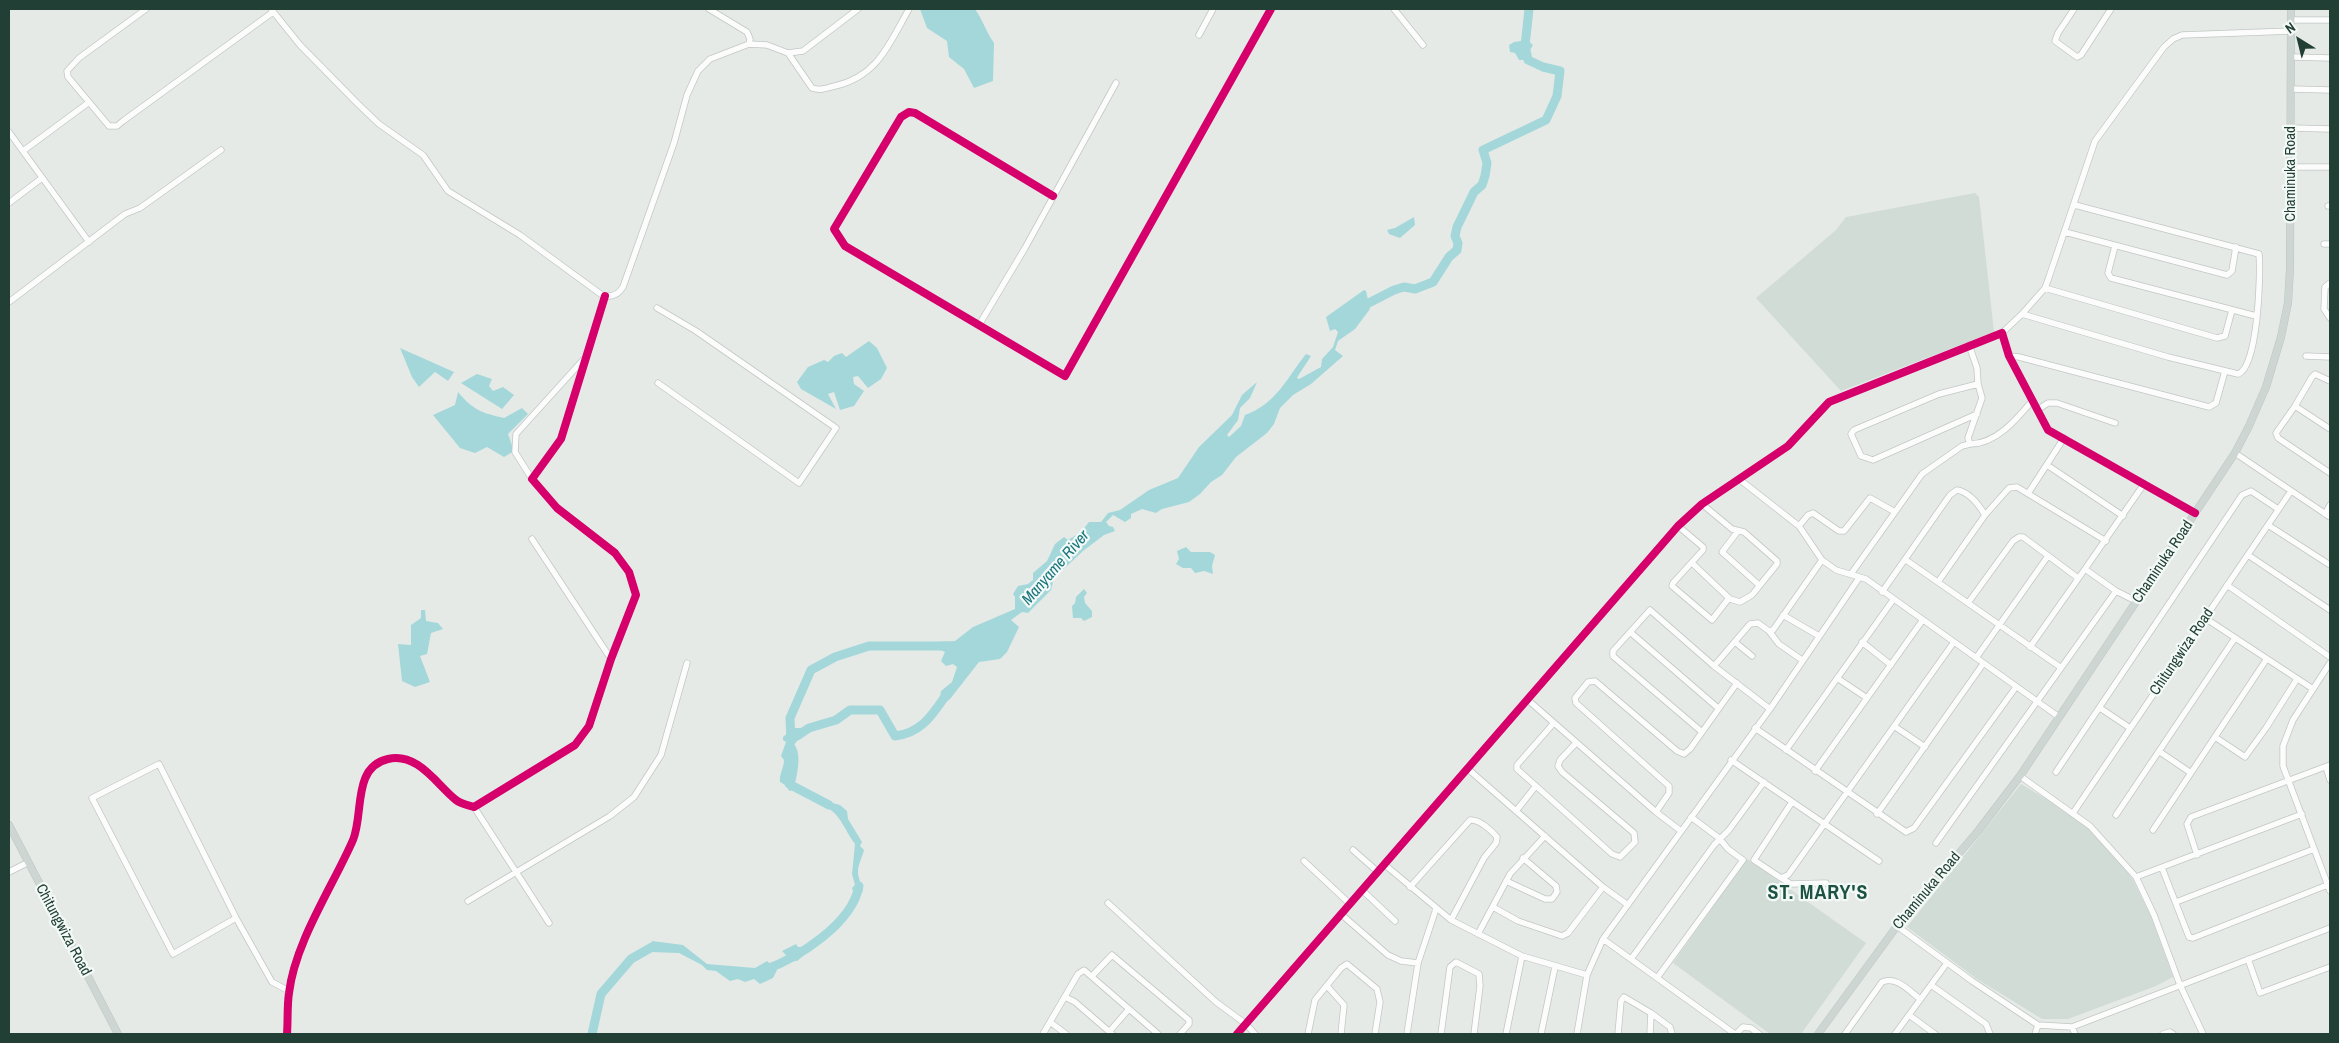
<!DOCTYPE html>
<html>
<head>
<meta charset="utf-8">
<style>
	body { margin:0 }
	#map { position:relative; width:2339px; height:1043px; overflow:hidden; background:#e5eae7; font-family:"Archivo Narrow",sans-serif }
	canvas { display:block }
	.frame { position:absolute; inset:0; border:10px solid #213f35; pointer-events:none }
	.north { position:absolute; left:2274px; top:15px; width:50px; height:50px; -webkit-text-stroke:4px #f3f9f6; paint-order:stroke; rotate:324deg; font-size:14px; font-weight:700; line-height:20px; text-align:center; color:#213f35 }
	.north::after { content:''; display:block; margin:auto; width:18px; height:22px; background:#213f35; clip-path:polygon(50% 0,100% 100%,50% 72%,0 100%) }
</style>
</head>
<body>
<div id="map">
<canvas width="2339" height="1043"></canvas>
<div class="frame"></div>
<div class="north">N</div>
</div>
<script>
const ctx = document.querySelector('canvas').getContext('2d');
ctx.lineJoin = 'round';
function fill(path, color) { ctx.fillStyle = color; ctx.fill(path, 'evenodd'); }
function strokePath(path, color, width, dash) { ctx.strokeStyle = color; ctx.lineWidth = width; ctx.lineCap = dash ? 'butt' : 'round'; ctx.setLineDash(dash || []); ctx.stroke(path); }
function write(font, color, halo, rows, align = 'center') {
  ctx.font = font + ' "Archivo Narrow",sans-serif'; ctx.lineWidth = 4.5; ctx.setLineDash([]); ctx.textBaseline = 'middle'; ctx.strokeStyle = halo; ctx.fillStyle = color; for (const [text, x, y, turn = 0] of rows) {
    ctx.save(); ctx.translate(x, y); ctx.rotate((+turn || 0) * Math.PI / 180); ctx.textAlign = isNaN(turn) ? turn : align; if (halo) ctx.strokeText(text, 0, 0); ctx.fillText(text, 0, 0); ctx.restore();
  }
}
const built = new Path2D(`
	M1975 193 1979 197 1994 332 1841 391 1756 298 1836 230 1846 217Z
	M2021 784 2095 828 2133 880 2151 917 2173 977 2156 986 2068 1019H2042L1977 979 1907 927Z
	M1747 859 1866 943 1801 1034H1770L1673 963Z`);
const water = new Path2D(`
	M920 9H975C983 20 986 32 994 43L993 81 974 88 964 69 949 57 947 41 927 28Z
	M1527 40 1533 45 1530 50 1531 60H1519L1515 53 1510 52 1509 45 1514 42Z
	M1414 217 1415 225 1400 238 1389 234 1387 230 1395 228Z
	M1364 290 1366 291 1370 309 1355 329 1338 341 1335 350 1343 356 1311 384 1293 395 1280 408 1274 424 1267 433 1236 457 1222 475 1211 482 1200 494 1189 502 1162 509 1156 513 1142 509 1131 514V518L1125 522 1113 515 1106 522 1109 526 1113 527 1115 531 1104 535 1083 551 1054 578 1051 590 1028 613 1022 612 1011 620 1019 627 1007 652 1000 659 979 662 950 699 946 702 940 698 941 691 952 682 957 667 953 664 946 666 941 661 945 652 936 648 937 642 955 641 973 627 1015 609V597L1013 594 1018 586 1028 584 1033 580V573L1047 561 1055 544 1064 537 1068 540 1081 532 1089 522H1101L1108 513 1120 510 1149 490 1178 478 1199 447 1232 415 1242 395 1257 382 1250 398 1240 408 1238 420 1227 435 1229 437 1241 426 1245 415C1276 404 1287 378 1306 354L1311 356C1307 363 1301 370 1297 378L1299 379 1321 367 1322 359 1333 347 1338 332 1335 329 1330 331 1326 317Z
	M869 341 877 348 887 368 881 379 868 388 858 376 853 377 854 384 864 391 854 406 840 410 834 392 828 394 836 409 801 389 797 382 808 367 824 360 828 362 834 356 842 353 846 357Z
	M400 348 454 372 448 381 435 372 419 387 412 377Z
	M477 374 492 379 489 386 493 391 503 387 514 395 502 409 461 383Z
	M458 392C473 410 482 413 504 418L522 408 528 414 508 434 514 451 504 457 487 447 475 453 460 448 433 415 455 405Z
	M1186 547 1191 552H1210L1215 555 1212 566 1213 574 1204 571 1195 573 1191 568H1183L1176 564 1179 559 1177 551Z
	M1084 589 1087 593 1084 597 1085 603 1092 611V617L1084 621 1081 618H1073L1072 606 1075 603 1076 597Z
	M421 610H425L426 621 438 623 443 629 431 633 427 654 420 656 430 682 415 687 402 681 398 644 411 645V625L421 618Z
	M793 728H804L807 731 794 744C803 756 796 776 794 790L789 791 787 786 780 782C779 774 784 768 784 760L781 756 786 742 783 740V737Z
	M824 798 825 801 840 805 847 811 848 819 862 842 860 846 864 850C862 858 858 864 858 872 858 878 862 885 863 891L858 897 854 894 852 888 855 885 852 874 855 844C843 828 840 811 821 805L819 799Z
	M652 941 683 945 707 964 755 968 767 961 777 970 773 978 760 984 754 979 745 982 738 979 730 981 716 971 707 970 702 965 679 953 650 952 649 947Z
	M796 944 798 947H807L812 944 813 948 797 961H792L782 951Z`);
const river = new Path2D(`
	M1359 308 1394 290 1404 287 1415 289 1433 282 1449 257 1457 250 1458 243 1455 236 1457 227 1474 192 1482 185 1485 176 1487 163 1483 150 1546 120 1557 96 1560 71 1543 67 1528 60 1525 46 1529 9
	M797 736 809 728 836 720 850 710H880L895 736C923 733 934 712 948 692
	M791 742 790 718 811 670 835 657 869 646H949
	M789 779V784L829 805
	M764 970C798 958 852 924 859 886
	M592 1034 601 994 631 959 652 947H660`);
const minor = new Path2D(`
	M146 9 79 58 67 71 68 77 109 126H117L123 121 273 12
	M271 9 300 45 357 103 379 124 423 155 448 191 520 235 602 295C611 298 618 295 623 287L674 143 687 95 698 71 710 59 749 44 767 45 788 53 803 51 858 9
	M709 9 747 32 750 39 749 44
	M1394 9 1423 45
	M2074 9 2058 33 2055 41 2077 57 2081 55 2111 9
	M2292 20H2330
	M1199 35 1213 9
	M788 53 812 88C820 91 826 88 835 86 878 76 889 44 909 9
	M2292 57 2330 58
	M2291 89 2330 90
	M2290 128 2330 129
	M9 132 89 242
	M23 151 88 103
	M2291 167H2330
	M1053 196 915 113 909 112 901 117 834 229 845 246 1065 376 1271 9
	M9 203 42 178
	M2328 206H2330
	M2065 232 2227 275 2232 271 2236 247
	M2324 244H2330
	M2115 246 2108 273 2111 278 2256 316
	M2330 283 2325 287 2324 309 2330 318
	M2045 288 2217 338 2225 336 2232 310
	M9 302 125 214 140 208 221 150
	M657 308 696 331 836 428 799 483 658 383
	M2022 314 2045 288 2048 280 2095 141 2164 47 2173 39 2182 35 2292 31
	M979 325 1025 248 1116 83
	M2002 333 2022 314 2168 357 2238 374C2258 368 2261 273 2259 254L2075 205
	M1969 345 1977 368 1978 384 1982 398 1968 438 1970 444C1996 444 2016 420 2032 401
	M2009 356 2019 357 2209 407 2216 403 2225 371
	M2306 356 2330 357
	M2330 381 2315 374 2312 377 2295 406 2276 433 2278 438 2330 473
	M2295 406 2330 429
	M2037 410 2048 403H2057L2115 423
	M1977 414 1873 460 1861 456 1851 434 1854 430 1939 394 1978 384
	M2235 453 2330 517
	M2047 465 2123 516
	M532 479 515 452 516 434 583 360
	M1739 479 1799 526 1822 560 1836 570 1866 579 2059 717
	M2029 492 2064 438
	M1702 504 1732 529 1744 532 1777 561V564L1752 595 1740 602 1730 599
	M2325 514 2330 505
	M1985 515 2009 488 2017 487 2106 541
	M2268 525 2330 565
	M1678 526 1703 547V550L1673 583 1672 586 1712 620 1729 598 1692 563
	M1799 526 1808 515 1813 513 1839 531H1844L1870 498 1895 512
	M1738 531 1722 552 1759 585
	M532 539 611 659
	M2248 555 2330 610
	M1906 560 2060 667
	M2085 569 2144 484
	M1851 574 1922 474 1962 446 1970 444
	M2227 585 2330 657
	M2116 591 2136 601
	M1882 592 1950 495 1957 490C1969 492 1979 505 1985 515L1938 582
	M1968 603 2013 541 2019 537H2023L2078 578
	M1783 615 1819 636
	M2205 618 2313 689
	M1769 631 1779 644 1802 660
	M1630 632 1718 708
	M1735 642 1752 656
	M1862 642 1891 665
	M1976 658 2048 556
	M2330 663 2293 720 2283 746V766L2330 891
	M1714 666 1750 624 1758 623 1769 631 1773 630 1822 560
	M1837 678 1867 698
	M1529 701 1656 812 1681 831
	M2100 708 2130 728
	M1553 724 1517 765V769L1612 854 1620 857 1635 842 1634 833 1562 772 1558 766 1560 760 1576 743
	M1894 726 1925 747
	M1755 728 1906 832 1914 828 2016 687
	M1702 732 1613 656V651L1650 610 1714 666 1770 709
	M2215 737 2245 757 2266 728 2297 679
	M1786 750 1893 600
	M2160 752 2191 773
	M1731 760 1879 861
	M2326 767 2330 780
	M1468 769 1603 887 1628 905
	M1815 771 1922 621
	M2056 772 2242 495 2251 491 2278 509
	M2020 776 2090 826 2136 877 2154 915 2180 985 2203 1034
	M1792 802 1754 860 1781 878 1788 875 1954 642
	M474 807 549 923
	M1516 811 1535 787
	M1656 812 1669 793V786L1576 703 1575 698 1588 682 1595 681 1677 751 1684 754 1690 749 1737 683
	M2073 813 2291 491
	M1877 814 1983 664
	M2116 815 2235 638
	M2153 830 2266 660
	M1936 843 2116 591 2085 569 2030 647
	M1353 850 1378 872
	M2197 855 2187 824 2191 817 2330 765
	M1304 861 1350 904
	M1385 865 1451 920 1522 956 1587 975
	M2162 868 2189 937 2193 938 2330 884
	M9 872 27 863
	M2136 877 2302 814
	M1781 878 1791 884 1826 883
	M1506 881 1545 899H1552L1557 892 1556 886 1523 858
	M1410 887 1470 820C1479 819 1491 830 1497 837L1496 843 1484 858 1451 920
	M1362 890 1395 921
	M468 901 610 816 634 797 661 755 687 663
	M2176 902 2314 849
	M1108 903 1216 1002 1246 1024 1255 1034
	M1493 907 1518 921 1562 936 1568 933 1603 887
	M1342 915 1388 955 1401 961 1418 963
	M236 918 173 954 92 798 159 764 236 918 272 982 289 991
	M1897 926 1972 981 2038 1025 2072 1027 2330 928
	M1478 934 1510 874 1545 836
	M1603 939 1735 1034
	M1631 959 1714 845 1729 830 1764 782
	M2248 959 2260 993 2330 967
	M1092 976 1112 955 1189 1020V1024L1180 1034
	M1657 978 1743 860 1728 849 1719 838 1691 817
	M1931 985 1986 1024 1990 1034
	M1327 986 1344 1005 1341 1034
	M1065 997 1075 1002 1112 1034
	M1651 1013 1670 1027 1672 1034
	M1909 1015 1935 1034
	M1050 1022 1066 1034
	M2072 1027 2075 1034
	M1109 1032 1129 1009
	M287 1034C288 1021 287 1006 289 993 295 942 333 886 353 840 364 814 352 767 388 759 418 752 437 785 456 800 461 804 468 805 474 807L575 745 589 726 611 659 636 595 629 572 615 553 557 508 532 479 561 439 605 296
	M1043 1034 1078 974 1084 970 1158 1034
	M1237 1034 1678 526 1702 504 1788 446 1829 402 2002 333 2009 356 2048 430 2195 513
	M1308 1034 1315 1000 1341 968 1347 964 1377 989 1380 1002 1375 1034
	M1407 1034 1418 963 1436 909
	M1441 1034 1450 967 1456 962 1479 974 1480 986 1474 1034
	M1506 1034 1522 956
	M1541 1034 1555 967
	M1577 1034 1587 975 1603 939 1770 709 1859 578
	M1618 1034 1621 1001 1624 997 1651 1013 1650 1034
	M1736 1034 1743 1027 1751 1028 1759 1034
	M1845 1034 1882 982C1897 976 1908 990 1920 999
	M1895 1034 1947 963
	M2035 1034 2038 1025
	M2163 1034 2170 1032 2173 1034`);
const major = new Path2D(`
	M9 825 118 1034
	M1818 1034 1897 926 1978 831 2020 776 2235 453 2249 426 2266 387 2281 337 2288 303 2290 269 2291 9`);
const cycleway = new Path2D(`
	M1053 196 915 113 909 112 901 117 834 229 845 246 1065 376 1271 9
	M287 1034C288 1021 287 1006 289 993 295 942 333 886 353 840 364 814 352 767 388 759 418 752 437 785 456 800 461 804 468 805 474 807L575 745 589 726 611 659 636 595 629 572 615 553 557 508 532 479 561 439 605 296
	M1237 1034 1678 526 1702 504 1788 446 1829 402 2002 333 2009 356 2048 430 2195 513`);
const streetNames = [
	["Chaminuka Road",2291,174,-90],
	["Chaminuka Road",2163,562,-56],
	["Chitungwiza Road",2182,652,-56],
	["Chaminuka Road",1927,891,-50],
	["Chitungwiza Road",63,930,62]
];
const waterNames = [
	["Manyame River",1056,568,-49]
];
const districtNames = [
	["ST. MARY'S",1818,894]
];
fill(built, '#d2dcd7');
fill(water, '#a4d7da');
strokePath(river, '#a4d7da', 9);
strokePath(minor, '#c2c7c4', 7);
strokePath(major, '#bcc6c2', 8);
strokePath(minor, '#fbfcfb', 5.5);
strokePath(major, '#cdd6d3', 7);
strokePath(cycleway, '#d6006c', 8);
write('15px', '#213f35', '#f3f9f6', streetNames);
write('italic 16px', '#18757e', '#f3f9f6', waterNames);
ctx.letterSpacing = '1px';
write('bold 20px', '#1c5241', '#f3f9f6', districtNames);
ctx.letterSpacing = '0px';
</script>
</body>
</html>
